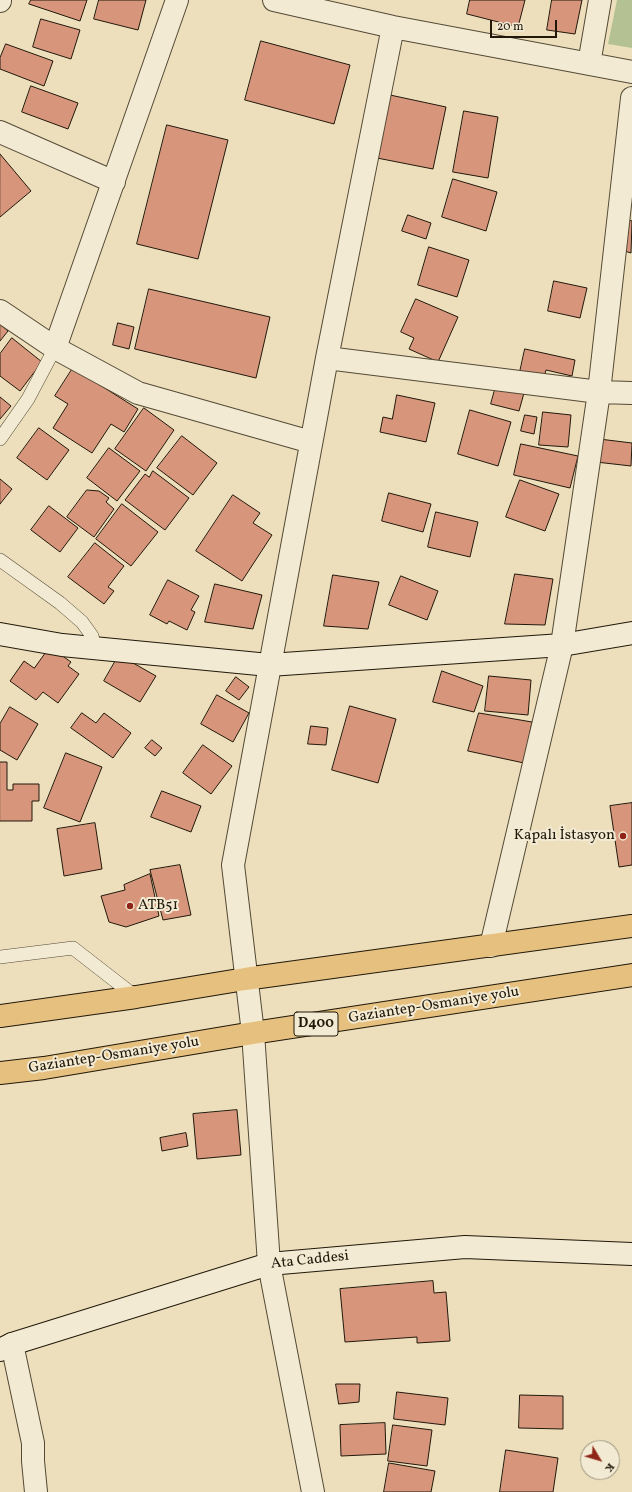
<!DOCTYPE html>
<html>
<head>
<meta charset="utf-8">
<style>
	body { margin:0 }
	#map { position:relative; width:632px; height:1492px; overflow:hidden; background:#eddfbc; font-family:Vollkorn,serif }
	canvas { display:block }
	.north { position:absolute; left:580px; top:1440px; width:40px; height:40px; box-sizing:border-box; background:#f3ead3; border:1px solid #9f9683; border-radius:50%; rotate:128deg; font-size:11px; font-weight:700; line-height:16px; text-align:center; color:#21180a }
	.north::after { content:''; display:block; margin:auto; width:14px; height:18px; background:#8f2418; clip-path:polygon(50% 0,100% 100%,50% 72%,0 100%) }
	.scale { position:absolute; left:490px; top:20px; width:67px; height:18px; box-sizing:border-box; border:2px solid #21180a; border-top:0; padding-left:5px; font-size:12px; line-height:14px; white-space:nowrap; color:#21180a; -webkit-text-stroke:3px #f3ead3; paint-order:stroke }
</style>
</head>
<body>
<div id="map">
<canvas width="632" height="1492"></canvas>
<div class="north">K</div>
<div class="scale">20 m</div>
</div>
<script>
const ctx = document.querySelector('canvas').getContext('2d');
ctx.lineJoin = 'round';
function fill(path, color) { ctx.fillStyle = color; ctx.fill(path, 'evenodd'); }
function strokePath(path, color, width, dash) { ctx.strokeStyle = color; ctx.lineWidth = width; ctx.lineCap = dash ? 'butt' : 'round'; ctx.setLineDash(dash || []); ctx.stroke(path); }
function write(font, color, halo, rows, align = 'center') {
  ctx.font = font + ' Vollkorn,serif'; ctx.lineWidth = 4; ctx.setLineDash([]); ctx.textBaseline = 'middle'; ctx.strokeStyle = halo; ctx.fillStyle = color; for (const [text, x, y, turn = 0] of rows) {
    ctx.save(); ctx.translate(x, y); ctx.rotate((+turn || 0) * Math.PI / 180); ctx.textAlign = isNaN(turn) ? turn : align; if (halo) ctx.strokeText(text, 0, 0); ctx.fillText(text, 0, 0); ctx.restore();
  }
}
const green = new Path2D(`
	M617 0H632V48L608 44Z`);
const building = new Path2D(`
	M31 0H87L80 21 29 4Z
	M99 0H146L138 30 94 19Z
	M470 0H525L518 27 467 14Z
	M552 0H582L575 34 547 30Z
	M41 19 80 30 71 59 33 47Z
	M261 41 350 65 334 124 245 100Z
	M6 44 53 61 44 86 0 69V58Z
	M31 86 78 103 68 129 22 112Z
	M390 95 446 107 433 169 377 158Z
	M464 111 498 117 488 178 453 172Z
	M167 125 228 140 198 259 137 244Z
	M0 154 31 191 0 217Z
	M453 179 497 192 486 231 442 217Z
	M408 215 431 223 426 239 402 231Z
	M626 219 632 221 631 253 618 249Z
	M429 247 469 260 457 297 418 285Z
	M554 281 587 288 580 318 548 311Z
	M149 289 270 317 256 378 135 349Z
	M416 299 458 317 438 362 409 349 414 338 401 332Z
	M118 323 134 327 129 349 113 345Z
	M0 324 8 331 0 341Z
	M12 338 42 362 20 391 0 376V354Z
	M525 349 575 360 572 376 546 370 544 377 520 372Z
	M73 368 138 409 124 432 111 424 92 453 53 428 68 404 55 396Z
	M496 386 524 393 519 411 491 404Z
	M397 395 435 403 426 442 380 432 383 417 392 419Z
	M0 397 11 406 0 419Z
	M144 408 174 430 146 471 115 449Z
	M470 410 511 422 498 466 458 454Z
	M543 412 571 415 568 447 539 445Z
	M525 415 537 417 534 434 521 431Z
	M39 428 69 450 47 480 17 458Z
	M182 436 217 463 193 495 157 468Z
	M599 439 632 443 631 466 596 462Z
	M521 444 578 456 570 488 514 475Z
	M109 448 140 471 117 501 87 478Z
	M153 471 189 498 165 530 125 500 145 474 149 477Z
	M0 479 12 489 0 504Z
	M520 480 559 494 545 531 506 517Z
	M87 490 99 491 109 498 106 502 114 509 94 537 67 517Z
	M389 493 431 504 423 532 382 521Z
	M233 495 260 513 253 523 272 535 242 581 196 551Z
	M122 504 158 532 131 566 96 539Z
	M49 506 78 528 60 552 31 530Z
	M436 512 478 522 470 557 428 547Z
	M95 543 124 566 108 587 114 591 104 604 68 577Z
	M515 574 553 579 545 625 505 624Z
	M333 575 379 582 368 629 324 626Z
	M401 576 438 591 427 620 389 605Z
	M168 580 199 596 191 610 195 612 187 630 169 621 167 624 150 615Z
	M215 584 262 595 253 629 205 622Z
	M50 647 71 662 68 666 79 674 58 703 43 692 36 700 10 681 24 661 34 668Z
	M119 655 156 676 140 702 104 681Z
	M442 671 483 686 474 712 433 702Z
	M489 676 531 680 528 715 485 711Z
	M236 677 249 687 239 700 226 691Z
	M217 695 249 713 233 742 201 724Z
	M350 706 396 719 378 783 332 770Z
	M10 707 38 724 17 760 0 750V724Z
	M82 713 96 723 104 713 131 733 113 758 71 728Z
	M479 713 532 722 524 763 468 751Z
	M311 726 328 728 326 745 308 744Z
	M152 740 162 748 155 756 145 748Z
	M203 745 232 766 211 794 183 773Z
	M66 753 102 767 80 822 44 808Z
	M0 762H7V790H13V784H39V801H32V821H0Z
	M162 791 201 806 191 832 151 817Z
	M632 803V865L619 867 610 806Z
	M95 823 102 869 64 876 57 829Z
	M180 865 191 915 163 920 150 870Z
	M150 874 159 916 126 927 109 922 101 896 125 890 124 885Z
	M237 1110 241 1155 197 1159 193 1114Z
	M186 1133 188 1146 162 1151 160 1138Z
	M433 1281 434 1293 446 1292 450 1341 417 1343V1337L345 1342 340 1289Z
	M336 1384H360L359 1402 339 1404Z
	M397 1392 448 1398 445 1425 394 1419Z
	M520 1395 563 1396V1429L519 1428Z
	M385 1423 386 1454 341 1456 340 1425Z
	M393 1425 432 1430 427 1466 388 1461Z
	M506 1450 558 1458 553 1492H500Z
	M389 1463 435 1471 431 1492H384Z`);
const lane = new Path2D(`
	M0 439 28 399 55 348
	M0 560 60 603 82 622 92 636 95 648
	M0 957 73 948 136 997`);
const street = new Path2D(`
	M274 0 393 27 632 72
	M0 1V0
	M589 64 600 0
	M0 132 114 182
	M0 311 55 348 138 393 311 442
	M55 348 177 0
	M327 358 599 392 632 393
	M491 946 562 645 599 392 632 98
	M12 1344 33 1443V1461L36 1492
	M313 1492 269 1264 253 1033 233 865 327 358 393 27`);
const secondary = new Path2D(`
	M0 634 62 645 269 665 562 645 632 633
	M0 1350 12 1344 269 1264 465 1247 632 1254`);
const highway = new Path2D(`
	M0 1016 136 997 245 979 632 926
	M0 1073 44 1068 253 1033 632 975`);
const markers = [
	[623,836,4,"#8f2418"],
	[130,906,4,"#8f2418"]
];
const shields = [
	[316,1024,44]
];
const shieldNames = [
	["D400",316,1024]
];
const poiNames = [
	["Kapalı İstasyon",615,836],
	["ATB51",138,906,"left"]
];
const streetNames = [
	["Gaziantep-Osmaniye yolu",434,1006,-9],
	["Gaziantep-Osmaniye yolu",114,1056,-9],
	["Ata Caddesi",310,1261,-6]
];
fill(green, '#b4c293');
fill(building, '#d7967c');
strokePath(building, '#21180a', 1);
strokePath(lane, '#544a36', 14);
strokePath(street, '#544a36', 24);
strokePath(secondary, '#21180a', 24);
strokePath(highway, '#21180a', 24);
strokePath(lane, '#f3ead3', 13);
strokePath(street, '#f3ead3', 22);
strokePath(secondary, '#f3ead3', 22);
strokePath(highway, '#e6c07e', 22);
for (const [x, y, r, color] of markers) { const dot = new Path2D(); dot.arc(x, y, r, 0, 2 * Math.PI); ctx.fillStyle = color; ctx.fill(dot); strokePath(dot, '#f3ead3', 1.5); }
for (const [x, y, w] of shields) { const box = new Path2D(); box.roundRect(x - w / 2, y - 12, w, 24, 3); ctx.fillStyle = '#f3ead3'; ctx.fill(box); strokePath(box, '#21180a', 1); }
write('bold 14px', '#21180a', null, shieldNames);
write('15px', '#21180a', '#f3ead3', poiNames, 'right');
write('15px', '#21180a', '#f3ead3', streetNames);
</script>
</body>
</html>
